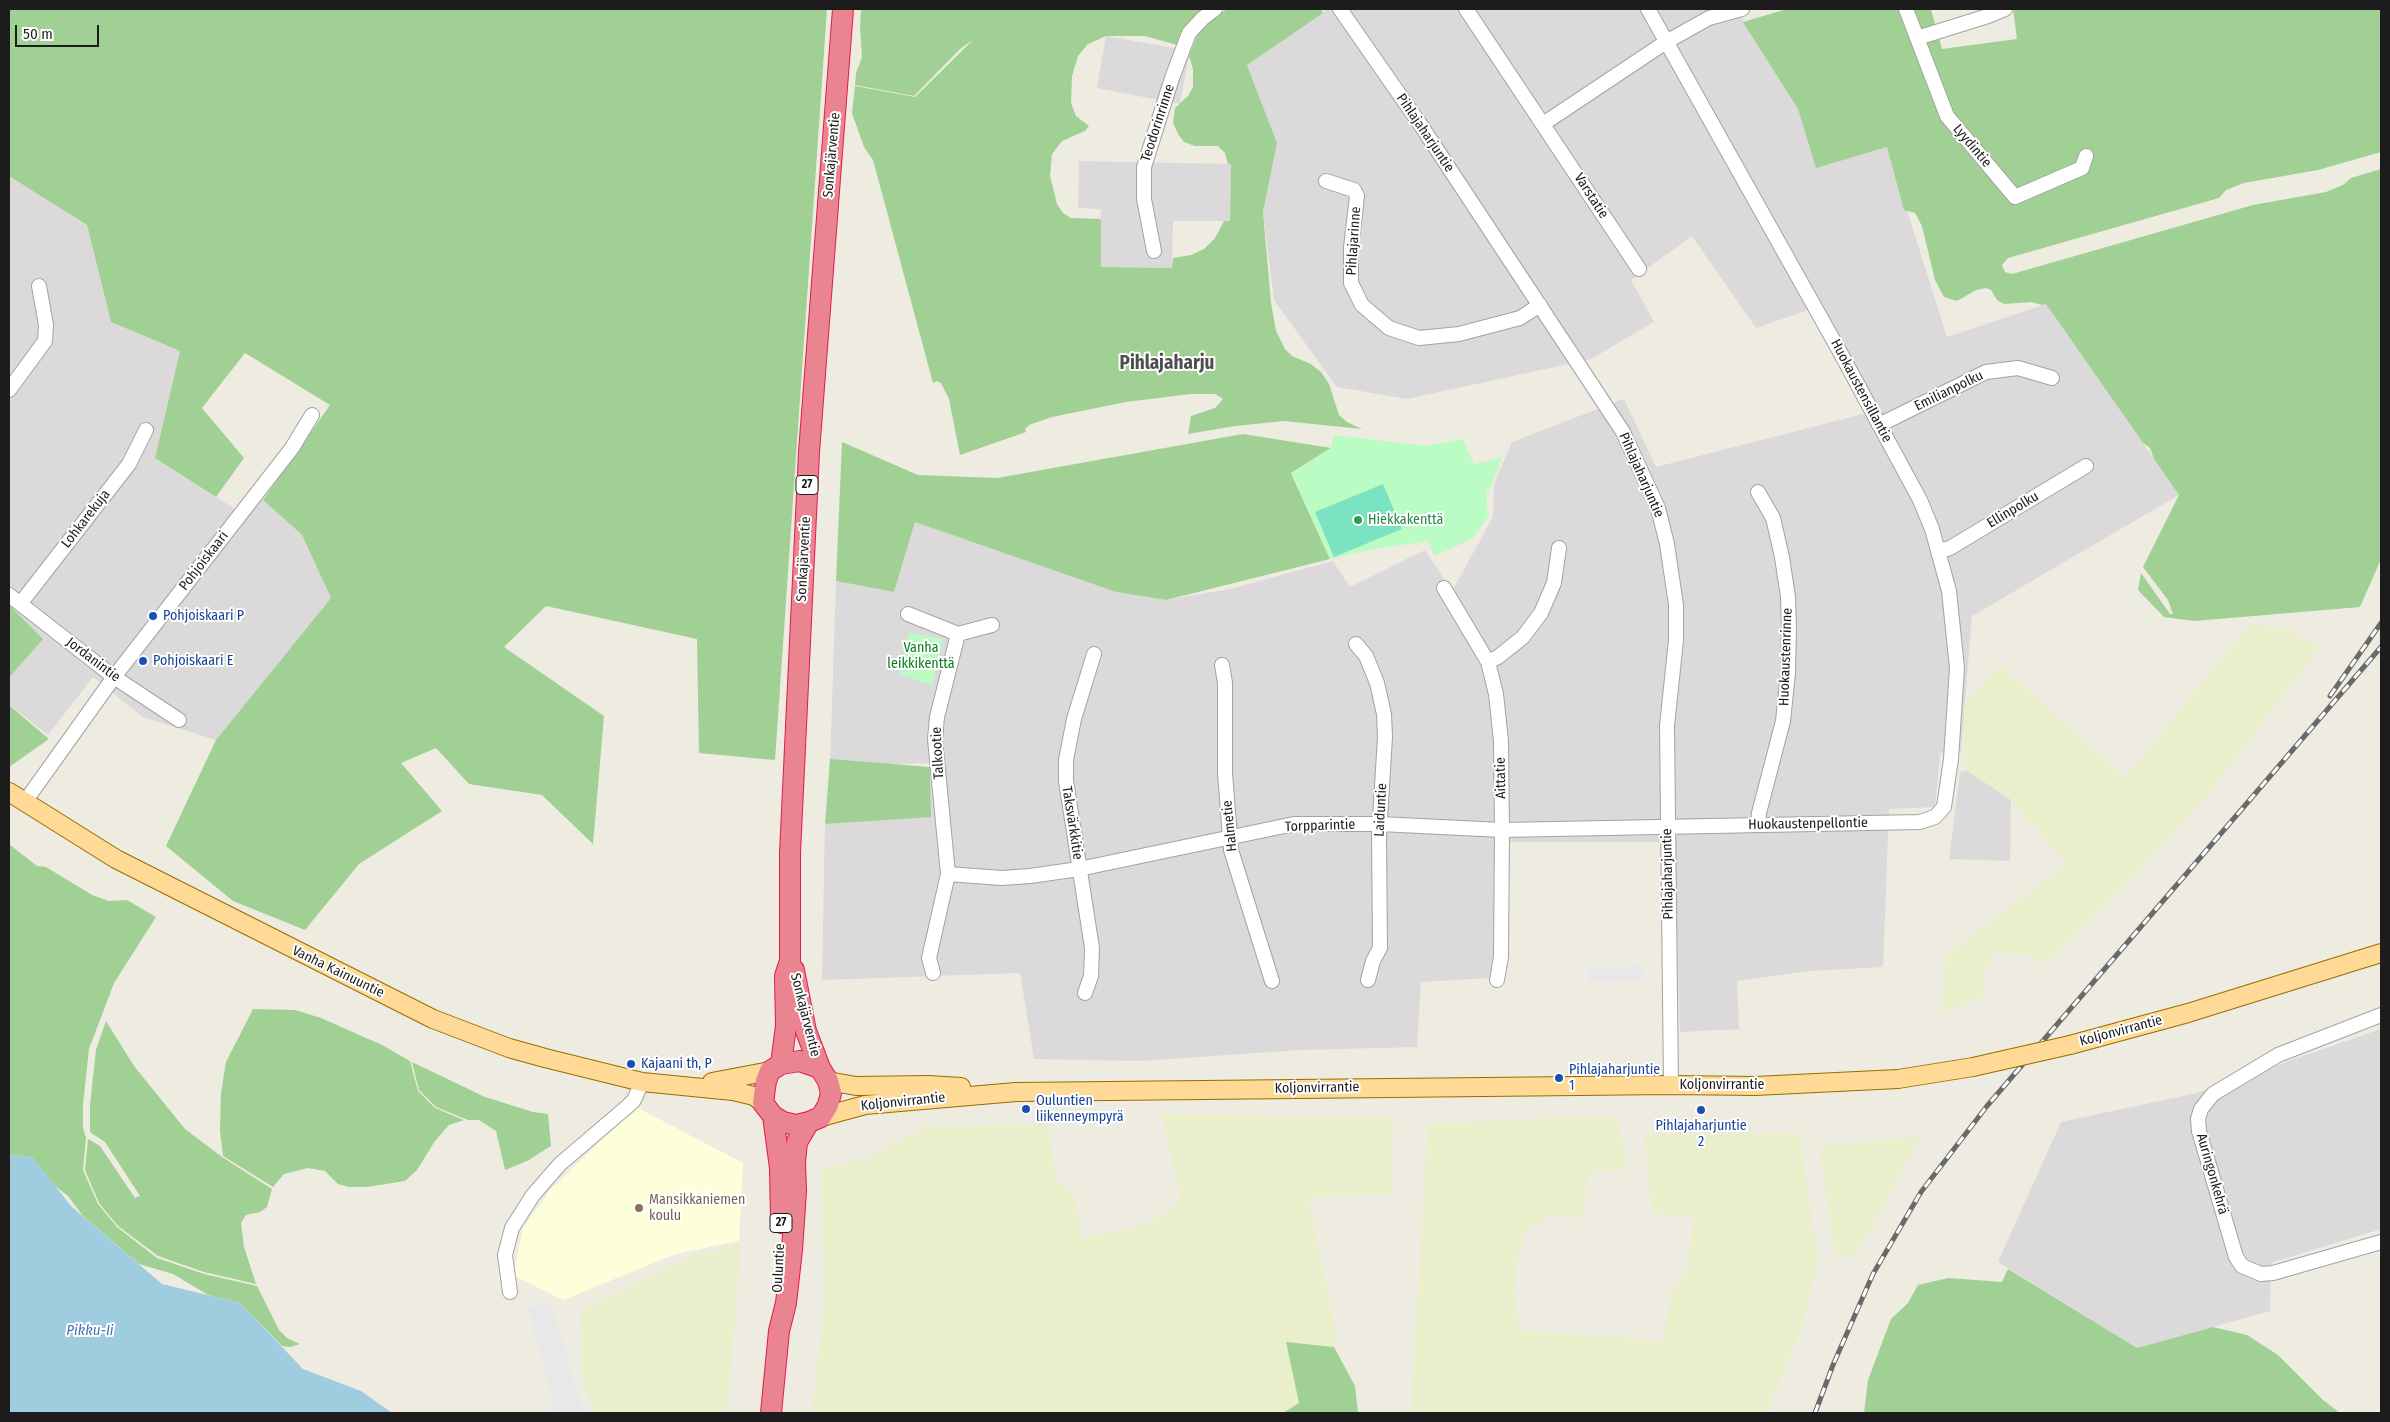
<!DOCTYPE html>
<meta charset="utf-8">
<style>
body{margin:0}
#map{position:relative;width:2390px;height:1422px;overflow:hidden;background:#eeebe1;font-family:"Fira Sans Condensed",sans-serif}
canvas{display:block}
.frame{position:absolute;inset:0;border:10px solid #1c1c1c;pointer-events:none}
.scale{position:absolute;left:15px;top:25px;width:84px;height:22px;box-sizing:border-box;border:2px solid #1c1c1c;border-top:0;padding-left:6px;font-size:15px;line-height:18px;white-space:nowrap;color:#1c1c1c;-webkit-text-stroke:4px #fff;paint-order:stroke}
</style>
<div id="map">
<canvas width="2390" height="1422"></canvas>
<div class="frame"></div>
<div class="scale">50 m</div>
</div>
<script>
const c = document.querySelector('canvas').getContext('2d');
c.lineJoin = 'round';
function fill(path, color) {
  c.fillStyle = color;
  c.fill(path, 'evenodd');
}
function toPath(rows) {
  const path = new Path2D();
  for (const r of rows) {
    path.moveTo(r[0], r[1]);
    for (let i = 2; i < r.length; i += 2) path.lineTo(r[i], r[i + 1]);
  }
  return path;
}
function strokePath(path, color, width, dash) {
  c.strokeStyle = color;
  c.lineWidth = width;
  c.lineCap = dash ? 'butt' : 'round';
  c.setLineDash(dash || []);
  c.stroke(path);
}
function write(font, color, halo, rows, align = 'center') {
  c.font = font + ' "Fira Sans Condensed",sans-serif';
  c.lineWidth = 4;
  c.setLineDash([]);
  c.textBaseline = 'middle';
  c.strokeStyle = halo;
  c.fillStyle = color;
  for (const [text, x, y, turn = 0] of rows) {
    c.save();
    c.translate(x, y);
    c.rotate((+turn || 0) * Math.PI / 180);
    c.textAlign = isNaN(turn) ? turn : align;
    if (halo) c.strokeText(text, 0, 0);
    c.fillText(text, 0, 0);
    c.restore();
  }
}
fill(toPath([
 [1328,9,1736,9,1798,109,1816,167,1887,147,1947,337,2046,304,2179,495,1972,616,1961,752,1940,753,1935,807,1889,809,1883,967,1809,971,1737,981,1739,1029,1680,1032,1674,842,1510,842,1506,977,1421,982,1417,1047,1299,1050,1141,1061,1034,1059,1020,973,822,980,825,824,931,816,930,763,830,766,836,581,894,592,915,522,1116,592,1166,600,1230,589,1333,561,1350,587,1425,550,1452,591,1493,517,1494,484,1512,442,1624,399,1656,467,1867,413,1808,310,1756,328,1692,236,1631,280,1654,322,1591,359,1407,399,1337,387,1274,300,1263,212,1277,143,1247,65],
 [1106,36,1190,51,1180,104,1097,88],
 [1079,161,1231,164,1230,221,1173,221,1172,268,1100,267,1101,209,1078,208],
 [9,176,87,225,111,322,180,351,155,458,238,511,253,491,302,535,331,598,216,740,143,717,93,677,48,735,9,704,9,678,43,639,9,605],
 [1966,770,2011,800,2010,861,1949,859,1960,772],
 [2381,1029,2381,1229,2271,1263,2270,1311,2137,1348,1998,1262,2061,1122,2197,1093]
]), '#dbd9d9');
fill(toPath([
 [636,1107,743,1163,739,1241,676,1254,563,1300,513,1275,523,1228,551,1189]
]), '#fcffda');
fill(toPath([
 [2251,623,2286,630,2321,646,2203,800,2120,890,2046,964,2029,955,1996,951,1982,974,1985,995,1942,1013,1947,954,2067,864,2011,800,1966,770,1964,705,2000,665,2125,778],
 [1162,1114,1393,1117,1392,1194,1308,1197,1336,1333,1334,1347,1286,1342,1299,1404,1283,1413,812,1413,825,1304,821,1169,868,1158,924,1128,1048,1123,1056,1183,1074,1193,1082,1238,1149,1224,1181,1201],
 [1617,1115,1626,1169,1589,1174,1582,1218,1553,1215,1529,1228,1517,1259,1514,1295,1520,1330,1662,1341,1673,1289,1686,1272,1694,1217,1652,1213,1644,1135,1799,1133,1818,1260,1801,1328,1767,1413,1411,1413,1428,1124],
 [1921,1136,1856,1255,1836,1254,1819,1147],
 [741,1244,727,1413,594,1413,582,1378,581,1310,685,1259]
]), '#e9efcb');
fill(toPath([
 [9,9,827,9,775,760,699,753,697,639,546,606,504,647,604,716,593,844,542,795,469,784,436,748,401,763,442,811,359,864,305,930,233,901,166,846,216,740,331,598,302,535,263,500,330,405,245,353,202,408,244,458,216,497,155,458,180,351,111,322,87,225,9,176],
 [861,9,1201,9,1184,29,1177,45,1145,36,1106,36,1088,44,1078,56,1072,76,1071,103,1076,116,1089,126,1085,131,1062,141,1052,154,1050,176,1057,204,1063,213,1071,218,1101,219,1101,267,1172,268,1173,258,1191,255,1204,249,1215,238,1224,221,1230,221,1231,164,1228,164,1225,153,1218,146,1195,146,1184,142,1178,134,1173,123,1175,108,1188,96,1193,87,1193,69,1189,56,1198,33,1207,23,1227,9,1321,9,1323,13,1247,65,1277,143,1263,212,1271,303,1276,331,1285,349,1292,356,1311,364,1321,372,1329,384,1339,415,1347,422,1362,429,1284,421,1235,426,1188,434,1191,416,1215,408,1223,399,1215,394,1190,394,1126,402,1052,417,1029,425,1025,429,1026,432,960,455,949,399,941,383,937,381,933,383,873,160,864,147,852,113,855,86,915,97,974,39,960,49,914,96,855,85,856,73,862,57,860,27],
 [1787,9,1931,9,1942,49,2017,39,2013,9,2381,9,2381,152,2318,170,2244,183,2226,190,2219,198,2008,258,2002,265,2005,272,2012,274,2253,205,2326,192,2343,185,2351,178,2381,169,2381,559,2360,607,2194,621,2164,617,2138,590,2141,573,2170,614,2173,614,2168,600,2143,567,2179,495,2154,459,2150,448,2143,443,2046,304,2042,305,2031,302,2004,304,1997,300,1991,290,1986,288,1976,290,1957,301,1944,297,1935,280,1922,226,1915,213,1904,210,1887,147,1816,168,1798,109,1743,22],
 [1243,434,1331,448,1291,473,1330,559,1166,600,1116,592,915,522,894,592,836,581,842,442,918,475,997,478],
 [9,605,43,639,9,678],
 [9,705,49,739,9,767],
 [830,759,930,767,931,817,825,824],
 [9,844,37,866,46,867,92,895,109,901,127,900,156,917,114,983,89,1049,83,1104,83,1128,86,1138,83,1170,98,1204,117,1227,157,1258,204,1274,257,1286,279,1330,287,1338,300,1344,290,1347,282,1346,240,1303,208,1295,173,1274,139,1264,83,1216,68,1196,55,1186,32,1157,9,1155],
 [253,1009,295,1010,321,1018,382,1045,410,1061,418,1091,435,1108,464,1120,449,1125,435,1141,417,1170,405,1181,367,1187,349,1187,338,1184,325,1171,308,1168,284,1174,273,1187,223,1156,220,1130,221,1093,226,1062],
 [106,1021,134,1066,185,1129,222,1157,272,1189,267,1207,260,1212,246,1215,241,1223,244,1247,256,1284,204,1272,158,1256,118,1226,99,1203,85,1170,88,1139,100,1146,135,1198,140,1196,105,1142,90,1132,90,1105,96,1050],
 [412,1062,485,1097,533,1112,548,1114,551,1146,527,1161,505,1170,496,1131,479,1120,468,1120,436,1107,419,1090],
 [2008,1269,2137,1348,2213,1327,2247,1335,2278,1355,2323,1400,2340,1413,1864,1413,1868,1380,1891,1319,1908,1303,1918,1285,1948,1278,2002,1282],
 [1286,1342,1334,1347,1355,1386,1358,1413,1283,1413,1299,1403]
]), '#a1d094');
fill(toPath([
 [1334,435,1426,446,1463,439,1474,464,1502,458,1490,489,1486,491,1488,517,1472,539,1434,556,1428,541,1375,549,1330,559,1291,473,1331,448],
 [909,633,943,639,932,686,900,674]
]), '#bbfcc5');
fill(toPath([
 [1383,484,1402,529,1334,557,1315,512]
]), '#7be2c2');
fill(toPath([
 [1642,966,1643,981,1589,982,1589,967],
 [551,1302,584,1413,555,1413,528,1308]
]), '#e8e8e8');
fill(toPath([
 [9,1155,32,1157,72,1207,162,1284,240,1303,303,1369,361,1391,392,1413,9,1413]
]), '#9fccdf');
const minor = toPath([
 [1340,9,1420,124,1623,432,1658,508,1667,544,1676,605,1676,640,1667,726,1671,1085],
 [1466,9,1639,269],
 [1906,9,1947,116,2015,197,2082,168,2086,156],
 [1917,38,1988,16,2005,9],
 [1543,124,1666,42,1709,18,1742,9],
 [1326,181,1354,190,1357,196,1351,248,1351,283,1362,305,1389,328,1419,338,1459,334,1520,318,1540,305],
 [1154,251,1144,199,1144,167,1172,78,1189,33,1203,18,1215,9],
 [9,390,45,341,46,325,39,286],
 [1879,425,1986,372,2018,368,2052,378],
 [1758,492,1773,518,1782,557,1788,597,1789,628,1788,673,1783,721,1759,813,1758,825],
 [1940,551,1950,548,2086,466],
 [1444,588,1488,662,1496,694,1501,741,1502,830,1501,957,1497,980],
 [9,595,114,677,179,720],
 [20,604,129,464,146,430],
 [908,614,958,634,992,625],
 [1356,644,1366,656,1377,683,1384,714,1385,737,1379,836,1380,948,1373,961,1368,980],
 [1488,662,1498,657,1523,637,1541,613,1554,583,1559,548],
 [1222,665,1225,683,1225,773,1231,850,1272,981],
 [24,803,114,677,292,448,312,415],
 [948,874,1002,878,1030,876,1079,869,1294,824,1380,824,1502,830,1920,822,1935,817,1944,807,1951,759,1957,668,1949,591,1932,529,1920,500,1840,352,1648,9],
 [933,973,929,958,948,874,935,739,937,717,958,634],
 [1085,993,1091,976,1092,948,1066,781,1066,760,1074,719,1094,654],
 [2381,1015,2278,1055,2213,1094,2201,1109,2198,1119,2199,1131,2236,1257,2242,1266,2261,1274,2273,1273,2381,1242],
 [510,1292,505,1255,512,1228,533,1195,560,1164,628,1106,634,1100,642,1082]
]);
const major = toPath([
 [9,792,116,859,433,1019,509,1048,545,1058,642,1082,733,1091,754,1096,763,1103],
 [2070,1045,2188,1013,2381,953],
 [828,1081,856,1086,928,1085,961,1087],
 [712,1082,770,1071],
 [821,1117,865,1105,1016,1092,1671,1085,1755,1086,1898,1079,1973,1067]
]);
const highway = toPath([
 [794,970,806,1031,820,1068],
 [800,1061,820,1068,828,1081,831,1093,828,1105,821,1117,809,1122,796,1125,783,1122,773,1116,763,1103,766,1081,770,1071,781,1064,800,1061],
 [781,1064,786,1026,785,976,790,961,790,853,809,452,843,9],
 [773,1116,780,1168,781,1223],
 [771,1413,779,1331,786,1303,792,1250,796,1191,795,1162,797,1142,809,1122]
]);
strokePath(minor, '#a3a3a3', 16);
strokePath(major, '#956e00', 20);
strokePath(highway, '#e01b50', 22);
strokePath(minor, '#fff', 14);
strokePath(major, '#ffd996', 18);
strokePath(highway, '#ea8490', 20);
const rail = toPath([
 [2330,696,2381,623],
 [1815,1413,1833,1365,1873,1274,1921,1192,1987,1106,2381,647]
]);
strokePath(rail, '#6a6a6a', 5);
strokePath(rail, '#fff', 3, [9]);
const majorBridge = toPath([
 [1973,1067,2070,1045]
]);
strokePath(majorBridge, '#956e00', 20, []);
strokePath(majorBridge, '#ffd996', 18);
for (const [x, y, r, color] of [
 [1358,520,5,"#2e9e5b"],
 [153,616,5,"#1a4fb4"],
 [143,661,5,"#1a4fb4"],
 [631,1064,5,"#1a4fb4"],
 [1559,1078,5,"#1a4fb4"],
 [1026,1109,5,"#1a4fb4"],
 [1701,1110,5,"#1a4fb4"],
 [639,1208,5,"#8d6e63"]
]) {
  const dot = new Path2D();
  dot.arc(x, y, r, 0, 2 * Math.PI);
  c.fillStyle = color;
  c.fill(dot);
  strokePath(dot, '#fff', 2);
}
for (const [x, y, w] of [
 [807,485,22],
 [781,1223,22]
]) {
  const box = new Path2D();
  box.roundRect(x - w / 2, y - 9.5, w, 19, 4);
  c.fillStyle = '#fff';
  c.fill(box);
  strokePath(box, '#1c1c1c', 1);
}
write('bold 12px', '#1c1c1c', null, [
 ["27",807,485],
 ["27",781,1223]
]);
write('14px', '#1c1c1c', '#fff', [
 ["Teodorinrinne",1158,123,-72],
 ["Pihlajaharjuntie",1425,133,56],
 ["Lyydintie",1972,146,50],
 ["Sonkajärventie",832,155,-85],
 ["Varstatie",1591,196,57],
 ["Pihlajarinne",1354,241,-86],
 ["Huokaustensillantie",1861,391,62],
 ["Emilianpolku",1949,391,-26],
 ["Pihlajaharjuntie",1641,475,66],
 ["Ellinpolku",2013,510,-31],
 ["Lohkarekuja",86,519,-52],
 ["Sonkajärventie",804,559,-87],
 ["Pohjoiskaari",204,561,-52],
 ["Huokaustenrinne",1786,657,-88],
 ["Jordanintie",93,660,37],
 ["Talkootie",938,753,-93],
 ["Aittatie",1501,778,-91],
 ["Laiduntie",1381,810,-87],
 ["Taksvärkkitie",1072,823,81],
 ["Huokaustenpellontie",1808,824,-1],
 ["Halmetie",1230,826,-96],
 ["Torpparintie",1320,826,-2],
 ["Pihlajaharjuntie",1668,874,-91],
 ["Vanha Kainuuntie",338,972,26],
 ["Sonkajärventie",805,1015,76],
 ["Koljonvirrantie",2121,1031,-15],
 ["Koljonvirrantie",1722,1085],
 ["Koljonvirrantie",1317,1088,-1],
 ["Koljonvirrantie",903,1102,-6],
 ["Auringonkehrä",2212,1174,74],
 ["Ouluntie",779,1268,-87]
]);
write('14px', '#27864d', '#fff', [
 ["Hiekkakenttä",1368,520]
], 'left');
write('14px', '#164399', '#fff', [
 ["Pohjoiskaari P",163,616],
 ["Pohjoiskaari E",153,661],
 ["Kajaani th, P",641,1064],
 ["Pihlajaharjuntie",1569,1070],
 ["1",1569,1086],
 ["Ouluntien",1036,1101],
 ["liikenneympyrä",1036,1117],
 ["Pihlajaharjuntie",1701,1126,"center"],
 ["2",1701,1142,"center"]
], 'left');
write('14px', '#067f19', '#fff', [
 ["Vanha",921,648],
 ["leikkikenttä",921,664]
]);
write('14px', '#785e54', '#fff', [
 ["Mansikkaniemen",649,1200],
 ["koulu",649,1216]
], 'left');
write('italic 15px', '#4573b0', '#fff', [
 ["Pikku-Ii",90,1331]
]);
write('bold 19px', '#4f4f4f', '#fff', [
 ["Pihlajaharju",1167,364]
]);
</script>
